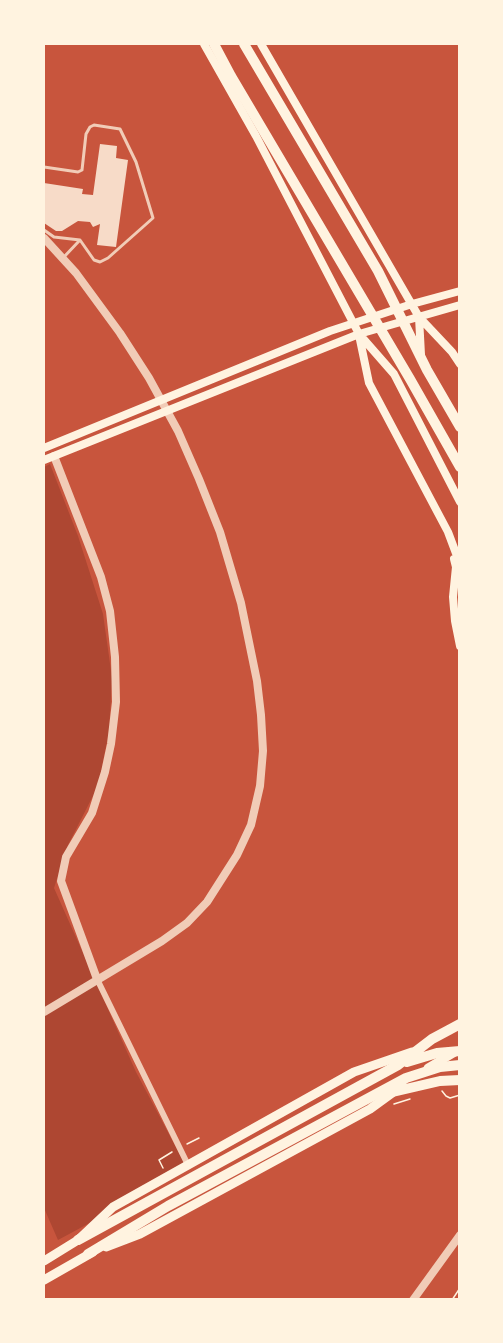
<!DOCTYPE html>
<style>
body{margin:0}
#map{position:relative;width:503px;height:1343px;overflow:hidden;background:#c8553d;font-family:"Work Sans",sans-serif}
canvas{display:block}
.frame{position:absolute;inset:0;border:45px solid #fff3e0;pointer-events:none}
</style>
<div id="map">
<canvas width="503" height="1343"></canvas>
<div class="frame"></div>
</div>
<script>
const c = document.querySelector('canvas').getContext('2d');
c.lineJoin = 'round';
function fill(path, color) {
  c.fillStyle = color;
  c.fill(path, 'evenodd');
}
function toPath(rows) {
  const path = new Path2D();
  for (const r of rows) {
    path.moveTo(r[0], r[1]);
    for (let i = 2; i < r.length; i += 2) path.lineTo(r[i], r[i + 1]);
  }
  return path;
}
function strokePath(path, color, width, dash) {
  c.strokeStyle = color;
  c.lineWidth = width;
  c.lineCap = dash ? 'butt' : 'round';
  c.setLineDash(dash || []);
  c.stroke(path);
}
fill(toPath([
 [50,464,78,536,103,614,112,678,109,732,98,786,68,845,54,888,136,1072,188,1170,58,1240,44,1208,44,467]
]), '#ae4732');
fill(toPath([
 [100,144,117,146,116,158,128,160,116,247,97,245,100,224,93,227,90,222,78,221,62,231,56,231,44,223,44,183,83,189,82,194,93,195]
]), '#f7dbc8');
strokePath(toPath([
 [442,1091,446,1096,450,1098,460,1095],
 [394,1104,410,1099],
 [187,1144,199,1138],
 [163,1168,159,1160,172,1152],
 [452,1300,460,1288]
]), '#fff3e0', 1.5);
strokePath(toPath([
 [44,167,78,172,82,170,86,134,90,127,94,125,120,129,136,162,153,218,108,258,100,262,94,260,80,240,54,237,44,230],
 [63,258,80,240]
]), '#f1ccb7', 3);
strokePath(toPath([
 [97,979,188,1165]
]), '#f1ccb7', 6);
strokePath(toPath([
 [44,238,76,273,120,333,149,378,178,431,199,479,220,532,241,603,257,681,261,715,263,751,260,786,251,825,237,855,207,902,187,923,162,941,44,1012],
 [54,456,101,577,110,611,115,657,116,702,111,744,105,772,92,813,66,857,61,881,97,979],
 [413,1300,460,1235]
]), '#f1ccb7', 8);
strokePath(toPath([
 [204,44,256,136,359,334,394,374,460,502],
 [261,44,419,317,421,355],
 [419,317,452,352,460,364],
 [359,335,369,383,448,532,460,564],
 [44,448,330,331,412,304,460,291],
 [44,460,359,334,460,305],
 [454,559,456,567,453,597,455,621,460,646]
]), '#fff3e0', 8);
strokePath(toPath([
 [428,1068,455,1052],
 [106,1247,140,1234,370,1109,392,1093],
 [44,1261,78,1240,113,1207,354,1072,412,1052],
 [44,1280,93,1252]
]), '#fff3e0', 9);
strokePath(toPath([
 [214,44,231,76,410,379,460,467],
 [244,44,378,271,427,370,460,427],
 [407,1062,437,1053,460,1051],
 [384,1094,440,1081,460,1080],
 [78,1240,398,1065,432,1039,460,1024],
 [88,1254,168,1206,406,1078,440,1067,460,1065]
]), '#fff3e0', 10);
</script>
